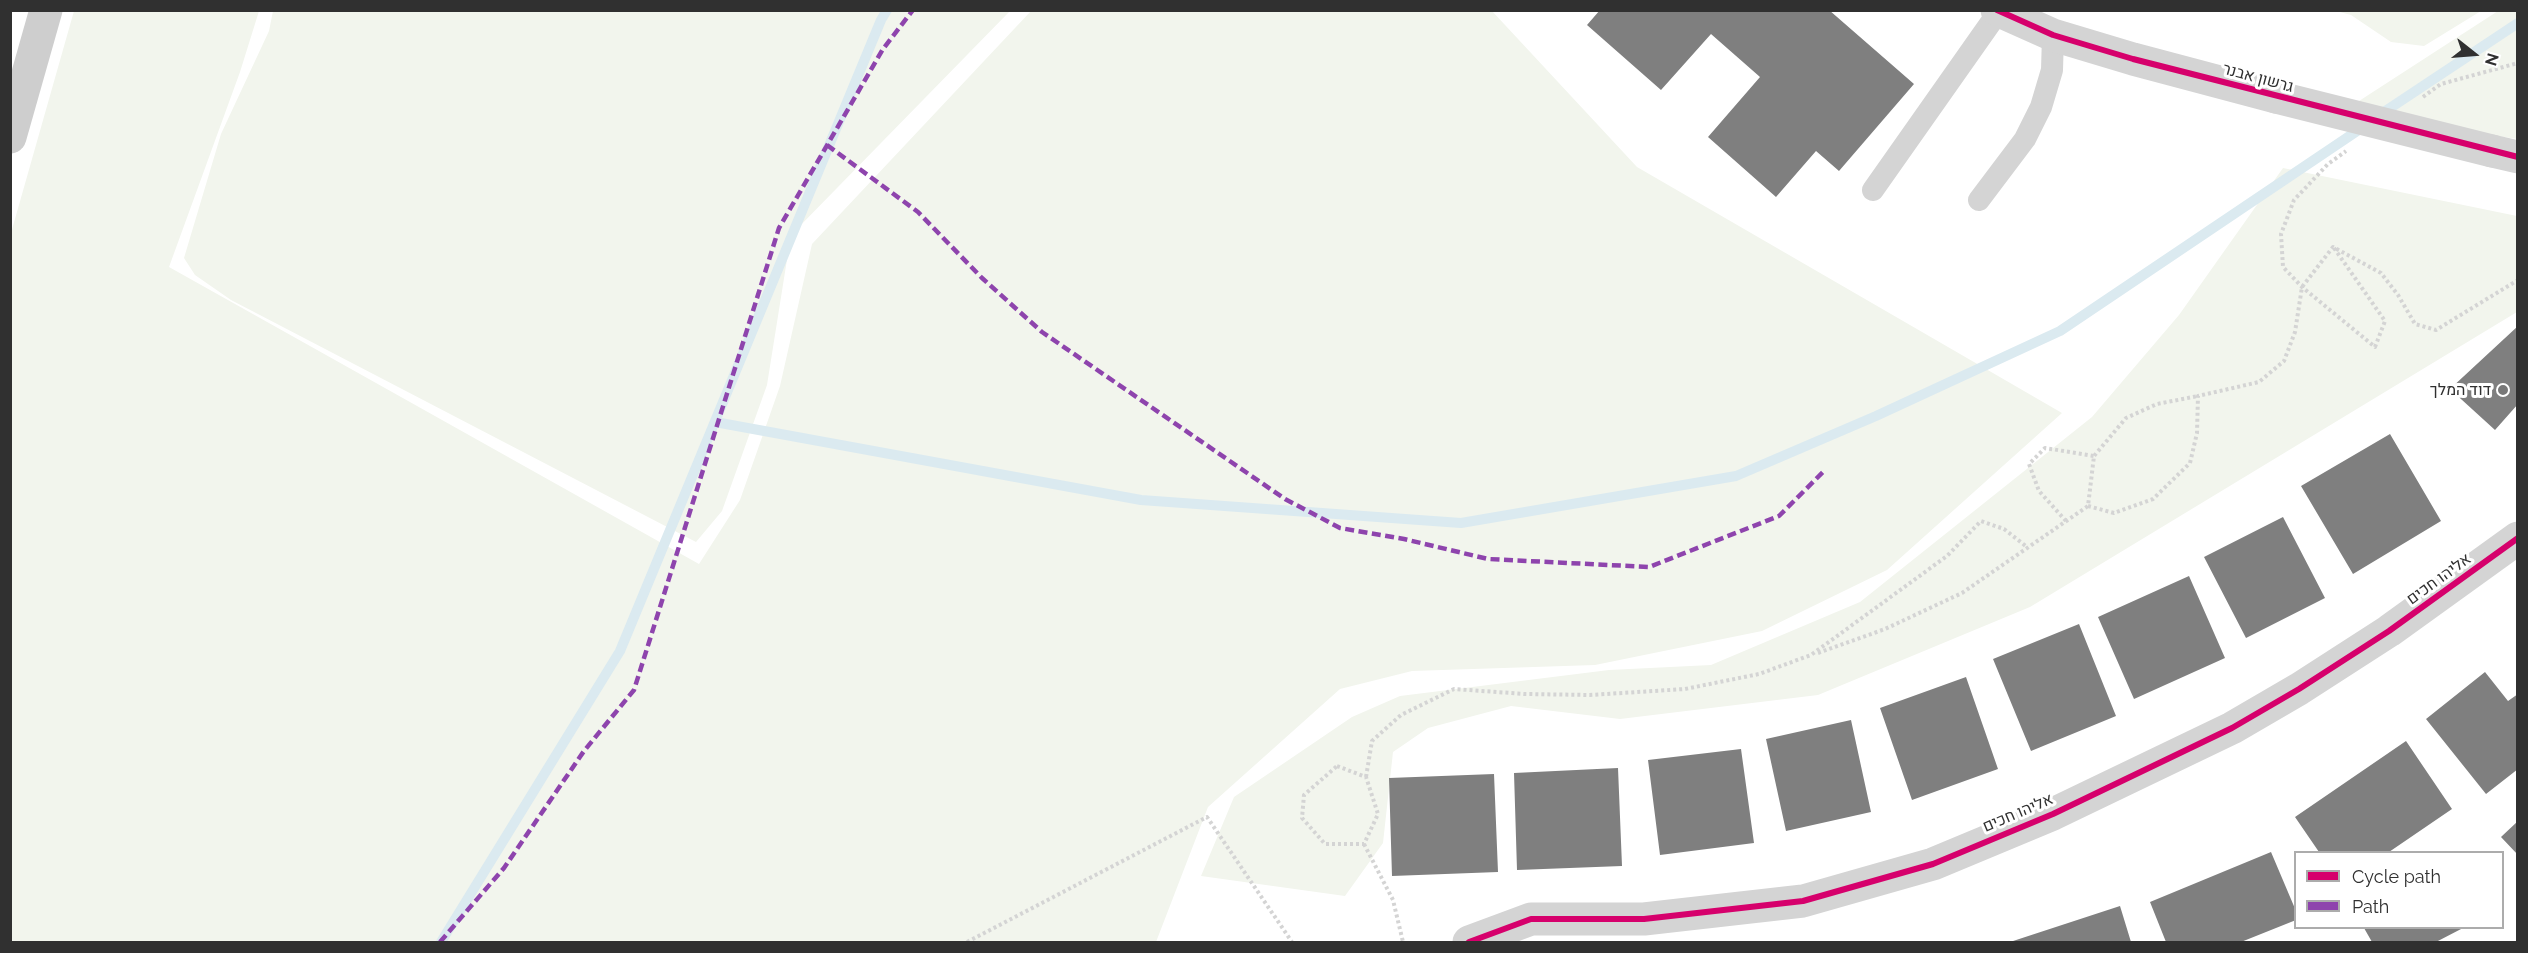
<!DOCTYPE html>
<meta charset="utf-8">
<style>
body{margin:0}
#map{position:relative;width:2528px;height:953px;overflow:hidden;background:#fff;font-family:Raleway,sans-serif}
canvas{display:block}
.frame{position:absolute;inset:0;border:12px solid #303030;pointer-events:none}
.legend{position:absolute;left:2294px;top:851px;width:210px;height:78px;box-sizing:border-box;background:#fff;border:2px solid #acacac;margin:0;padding:8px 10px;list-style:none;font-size:18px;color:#303030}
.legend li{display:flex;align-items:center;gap:12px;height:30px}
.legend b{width:30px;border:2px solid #acacac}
.north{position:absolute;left:2444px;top:24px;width:60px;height:60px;-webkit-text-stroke:4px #fff;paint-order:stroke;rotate:107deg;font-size:16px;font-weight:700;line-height:24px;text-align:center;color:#303030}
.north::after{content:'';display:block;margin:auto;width:21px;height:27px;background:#303030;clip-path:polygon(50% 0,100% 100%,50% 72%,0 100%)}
</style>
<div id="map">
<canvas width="2528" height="953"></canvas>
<div class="frame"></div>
<ul class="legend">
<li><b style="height:8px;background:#d6006c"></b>Cycle path</li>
<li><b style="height:8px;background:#8e44ad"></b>Path</li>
</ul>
<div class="north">N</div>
</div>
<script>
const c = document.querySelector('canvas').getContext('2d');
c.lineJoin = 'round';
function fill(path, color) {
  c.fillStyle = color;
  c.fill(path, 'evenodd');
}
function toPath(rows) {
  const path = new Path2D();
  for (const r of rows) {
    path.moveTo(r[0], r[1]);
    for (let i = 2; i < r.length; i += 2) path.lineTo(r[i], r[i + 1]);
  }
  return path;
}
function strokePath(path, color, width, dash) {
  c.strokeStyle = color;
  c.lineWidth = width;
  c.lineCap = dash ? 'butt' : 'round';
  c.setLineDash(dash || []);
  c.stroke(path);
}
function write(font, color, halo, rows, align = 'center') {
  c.font = font + ' Raleway,Heebo,sans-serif';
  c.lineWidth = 6;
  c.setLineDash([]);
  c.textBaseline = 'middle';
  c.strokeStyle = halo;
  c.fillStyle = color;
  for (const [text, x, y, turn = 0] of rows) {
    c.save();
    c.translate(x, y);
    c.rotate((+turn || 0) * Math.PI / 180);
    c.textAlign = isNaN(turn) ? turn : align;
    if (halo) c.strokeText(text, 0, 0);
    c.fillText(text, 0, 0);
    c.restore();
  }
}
fill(toPath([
 [74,11,259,11,240,72,169,267,699,564,740,500,780,386,812,244,1031,11,1492,11,1637,167,2062,413,1887,570,1762,631,1595,665,1412,671,1340,689,1208,807,1156,942,11,942,11,233],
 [273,11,273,10,1010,11,794,232,789,247,767,385,722,511,696,542,231,300,195,275,184,258,221,134,269,31],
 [2336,11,2481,11,2424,46,2391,42,2351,15],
 [2498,11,2517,11,2517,139,2342,112],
 [2283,168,2517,216,2517,312,2030,607,1818,695,1620,719,1511,706,1428,728,1393,752,1383,843,1345,896,1201,876,1234,797,1352,717,1400,696,1609,670,1711,665,1860,602,2092,417,2179,315]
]), '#f2f5ed');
strokePath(toPath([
 [2378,116,2518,23],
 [715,422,1141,500,1461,523,1736,476,1876,416,2060,331,2363,127],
 [441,942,620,651,881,20,887,10]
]), '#dbeaf0', 10);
fill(toPath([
 [1600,10,1829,10,1914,84,1839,171,1816,151,1776,197,1708,137,1760,77,1711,34,1661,90,1587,25],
 [2518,326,2518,404,2495,430,2450,389],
 [2390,434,2441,521,2353,574,2301,486],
 [2283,517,2325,598,2246,638,2204,557],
 [2189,576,2225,658,2134,699,2098,617],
 [2079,624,2116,716,2031,751,1993,659],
 [2485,672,2508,701,2518,694,2518,769,2486,794,2426,719],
 [1966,677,1998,769,1912,800,1880,708],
 [1851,720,1871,812,1786,831,1766,739],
 [2406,741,2452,809,2389,852,2319,852,2295,817],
 [1741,749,1754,843,1660,855,1648,760],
 [1618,768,1622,866,1517,870,1514,773],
 [1494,774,1498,872,1392,876,1389,778],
 [2518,821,2518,855,2501,837],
 [2271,852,2296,911,2296,920,2241,942,2166,942,2150,902],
 [2120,906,2131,942,2010,942],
 [2364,928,2463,928,2436,942,2372,942]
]), '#7f7f7f');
strokePath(toPath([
 [2423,97,2441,84,2518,63],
 [2334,248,2385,321,2375,347,2302,287,2283,267,2281,234,2294,200,2328,164,2346,151],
 [2088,506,2114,513,2153,499,2190,463,2197,433,2198,396,2259,382,2284,361,2295,332,2302,287,2333,247,2381,273,2398,295,2415,324,2436,330,2518,280],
 [2066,521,2039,491,2029,464,2045,448,2094,456],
 [1818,653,1885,629,1962,593,2088,506,2094,456,2126,418,2157,404,2198,396],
 [1337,766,1366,777,1378,814,1364,844,1325,844,1302,818,1304,795,1337,766],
 [1366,777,1372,741,1401,715,1454,689,1525,694,1590,695,1685,689,1759,674,1811,655,1947,556,1981,521,2004,529,2027,547],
 [1364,844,1393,900,1403,942],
 [967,942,1207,817,1292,942]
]), '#d4d4d4', 4, [3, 3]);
strokePath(toPath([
 [1873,190,1999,11],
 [1979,200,2025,139,2041,107,2052,70,2053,35]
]), '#d4d4d4', 22);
strokePath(toPath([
 [1997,10,2053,35,2133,59,2276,97],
 [2492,151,2518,157],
 [1469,942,1531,919,1644,919,1803,901,1933,864,2053,814,2232,728,2299,689,2389,631,2518,538]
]), '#d4d4d4', 33);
strokePath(toPath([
 [10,137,46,10]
]), '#cecece', 33);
strokePath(toPath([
 [2276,97,2492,151]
]), '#d4d4d4', 33);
strokePath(toPath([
 [827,145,918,212,982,278,1042,332,1285,499,1340,528,1404,539,1488,559,1649,567,1779,516,1824,471],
 [440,942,504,868,584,751,634,690,779,228,883,49,913,10]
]), '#8e44ad', 4.5, [9, 4.5]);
strokePath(toPath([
 [1997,10,2053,35,2133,59,2518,157],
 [1469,942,1531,919,1644,919,1803,901,1933,864,2053,814,2232,728,2299,689,2389,631,2518,538]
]), '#d6006c', 6);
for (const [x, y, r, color] of [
 [2503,390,6,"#787878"]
]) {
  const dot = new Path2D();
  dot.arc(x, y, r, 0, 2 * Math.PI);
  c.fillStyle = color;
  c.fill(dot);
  strokePath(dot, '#fff', 2);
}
write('16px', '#303030', '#fff', [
 ["גרשון אבנר",2258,78,15],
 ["אליהו חכים",2439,579,-36],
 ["אליהו חכים",2018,813,-23]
]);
write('16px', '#303030', '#fff', [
 ["דוד המלך",2491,390]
], 'right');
</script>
